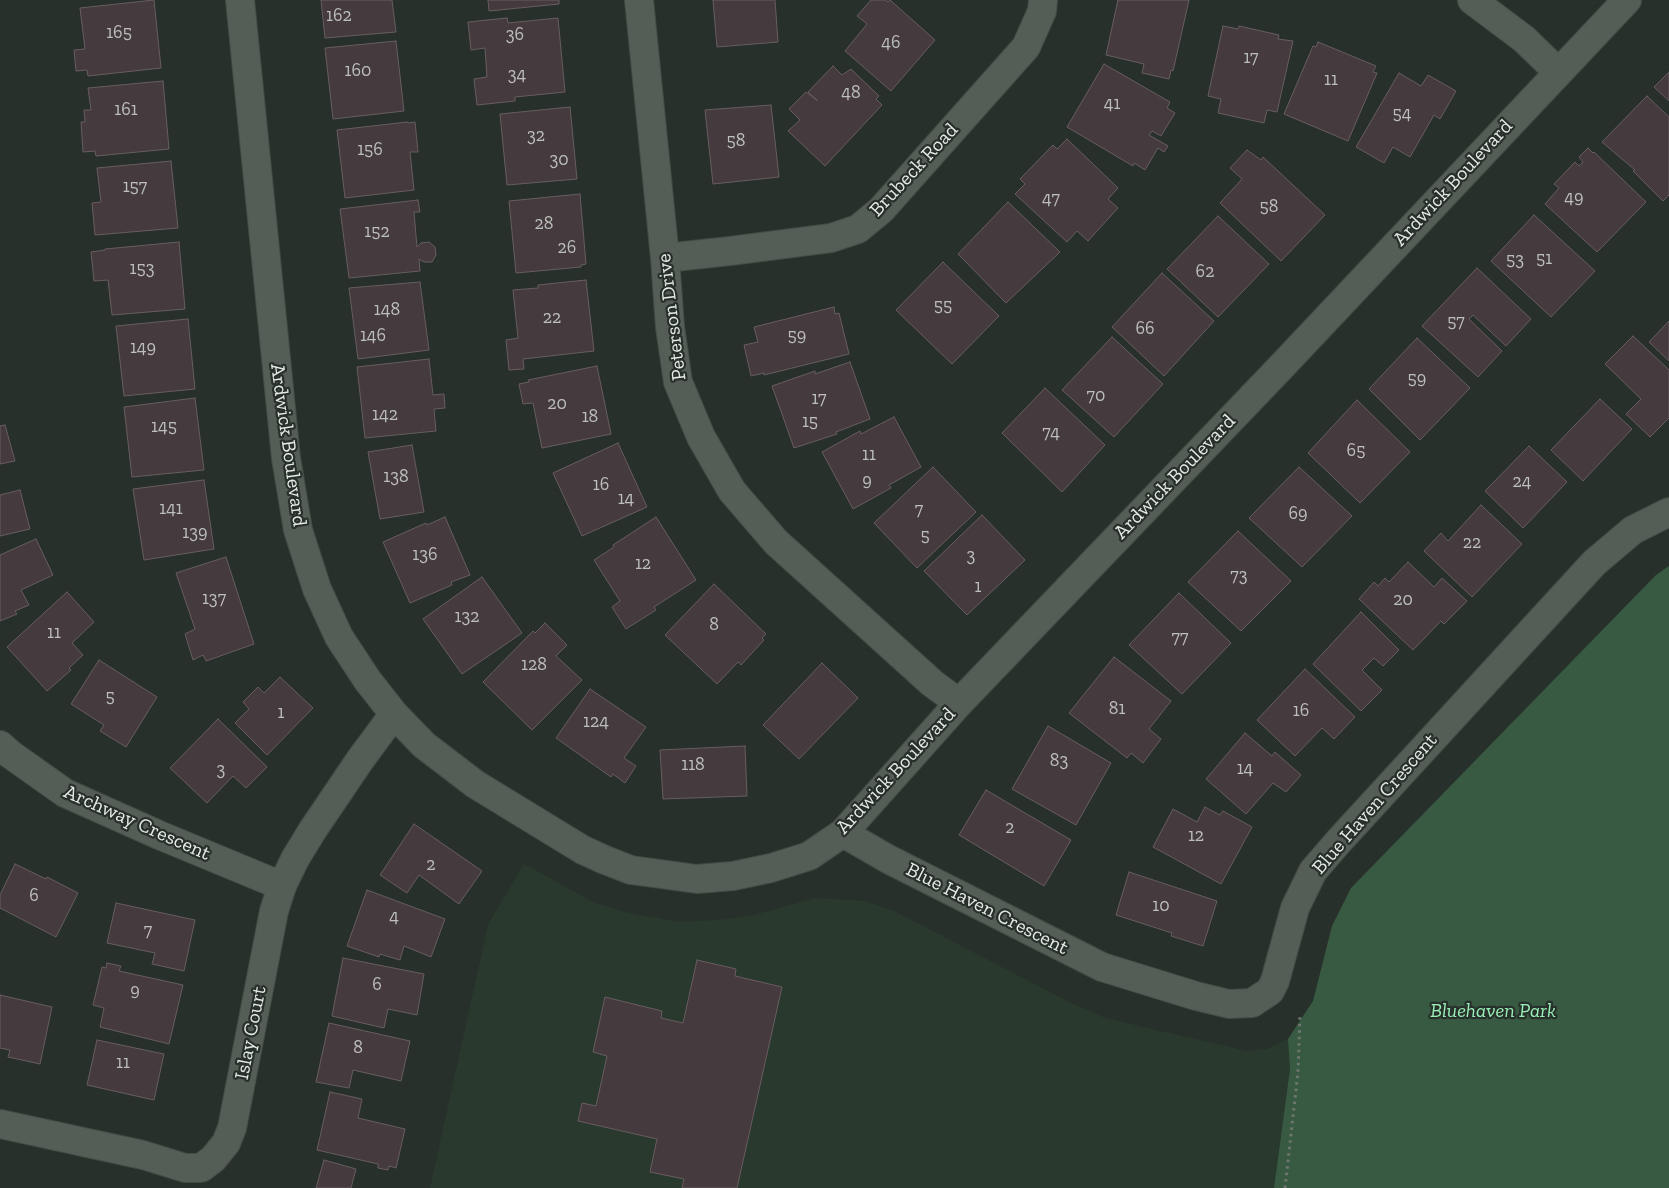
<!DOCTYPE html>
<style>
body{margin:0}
canvas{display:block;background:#27302a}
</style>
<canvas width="1669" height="1188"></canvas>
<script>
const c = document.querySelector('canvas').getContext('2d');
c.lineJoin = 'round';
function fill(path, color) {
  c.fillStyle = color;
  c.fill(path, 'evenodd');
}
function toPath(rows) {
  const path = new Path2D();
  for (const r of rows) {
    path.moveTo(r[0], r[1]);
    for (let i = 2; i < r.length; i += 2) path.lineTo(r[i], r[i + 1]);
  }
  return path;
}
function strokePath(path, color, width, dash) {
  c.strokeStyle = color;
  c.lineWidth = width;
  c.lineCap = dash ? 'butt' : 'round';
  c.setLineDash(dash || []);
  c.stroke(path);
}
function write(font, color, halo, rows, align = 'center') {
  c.font = font + ' "Zilla Slab",serif';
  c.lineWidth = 4.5;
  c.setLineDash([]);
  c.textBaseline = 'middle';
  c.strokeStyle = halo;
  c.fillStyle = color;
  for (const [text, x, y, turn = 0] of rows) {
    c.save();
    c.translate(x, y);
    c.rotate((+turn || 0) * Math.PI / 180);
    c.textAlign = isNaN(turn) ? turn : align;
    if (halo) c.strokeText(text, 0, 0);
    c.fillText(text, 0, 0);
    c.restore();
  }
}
fill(toPath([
 [524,864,595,903,624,912,679,922,717,920,750,916,816,898,865,901,894,911,1075,1005,1105,1018,1247,1051,1267,1049,1288,1039,1290,1069,1274,1188,430,1188,488,925]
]), '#2a392e');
fill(toPath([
 [1669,566,1669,1188,1274,1188,1290,1069,1288,1039,1313,1001,1332,926,1351,888,1656,575]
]), '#385a43');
const building = toPath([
 [154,0,161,68,88,76,87,70,76,71,74,50,85,49,80,8,154,0],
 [321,0,392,0,396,32,325,38,321,0],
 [488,0,559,0,559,4,489,11,488,0],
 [713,0,775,0,778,42,717,47,713,0],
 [871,0,886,0,888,2,890,0,935,40,891,91,845,51,867,24,857,16,871,0],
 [1118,0,1189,0,1173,71,1171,70,1169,79,1142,73,1144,64,1106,55,1118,0],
 [507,18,508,23,558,18,565,92,515,97,515,101,477,105,474,79,487,77,485,48,471,50,468,22,507,18],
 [1223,26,1238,29,1239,26,1279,35,1278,39,1293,41,1277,112,1267,110,1264,123,1218,113,1221,99,1208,96,1223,26],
 [396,41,404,111,333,119,325,48,396,41],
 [1318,42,1376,66,1373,72,1377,73,1348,141,1284,114,1313,46,1316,47,1318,42],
 [1104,64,1170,102,1167,108,1175,113,1161,136,1152,131,1149,135,1168,146,1164,152,1158,148,1145,170,1134,163,1133,166,1067,127,1104,64],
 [833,66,842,75,851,69,879,96,876,99,882,105,825,166,788,131,800,120,789,109,806,92,818,101,808,92,833,66],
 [1669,72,1669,101,1654,87,1669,72],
 [1399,73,1421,86,1428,75,1456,91,1440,119,1434,115,1410,157,1393,147,1384,163,1356,147,1399,73],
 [163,81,169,149,96,156,95,151,83,152,81,122,85,122,84,110,91,110,88,88,163,81],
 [1647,96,1669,117,1669,195,1663,201,1633,171,1635,170,1602,142,1647,96],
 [771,105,779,177,713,184,705,110,771,105],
 [570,107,577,179,507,185,500,114,570,107],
 [407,122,408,123,415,122,418,152,410,152,414,190,345,198,337,130,407,122],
 [1067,139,1118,188,1108,199,1118,208,1088,241,1077,231,1067,242,1015,194,1025,184,1020,179,1053,145,1057,149,1067,139],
 [1588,148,1593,153,1594,152,1646,202,1597,252,1545,204,1559,188,1554,184,1575,162,1579,166,1583,162,1579,157,1588,148],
 [1247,150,1261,160,1263,157,1325,215,1281,261,1220,203,1242,179,1230,168,1247,150],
 [171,161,178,228,95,235,92,203,101,202,97,168,171,161],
 [580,194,586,264,581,265,581,267,516,273,509,201,580,194],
 [418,200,420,212,414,212,417,247,421,243,429,242,435,247,436,255,432,262,424,262,419,259,420,271,349,278,340,209,418,200],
 [1008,202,1060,252,1006,303,958,254,1008,202],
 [1534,215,1595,271,1551,317,1491,261,1534,215],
 [1218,216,1269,264,1218,317,1167,269,1218,216],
 [179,242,185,309,112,315,108,280,94,281,91,252,105,250,105,249,179,242],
 [943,262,999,316,952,364,896,310,943,262],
 [1477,268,1531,319,1506,346,1473,315,1469,319,1502,351,1478,377,1422,326,1477,268],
 [1162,273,1214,321,1164,376,1112,327,1162,273],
 [586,280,594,351,523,359,524,369,509,370,506,340,518,338,513,290,538,288,538,285,586,280],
 [420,282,429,350,358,359,349,288,420,282],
 [834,307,835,314,839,313,849,354,764,375,764,373,751,376,744,345,758,342,754,327,834,307],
 [188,319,195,389,124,396,116,326,188,319],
 [1669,321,1669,361,1649,342,1669,321],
 [1633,336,1669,370,1669,418,1650,437,1626,414,1641,399,1605,364,1633,336],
 [1112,337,1163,384,1114,437,1062,390,1112,337],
 [1417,338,1470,388,1420,440,1369,389,1417,338],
 [429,359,433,395,444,394,445,408,434,409,436,431,365,438,357,367,429,359],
 [850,362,870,419,836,432,837,434,794,448,772,386,815,371,815,374,850,362],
 [597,366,611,434,542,448,533,403,523,404,519,384,529,382,528,380,597,366],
 [1045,388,1105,445,1062,492,1002,433,1045,388],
 [195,398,204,470,132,477,124,407,195,398],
 [1600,399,1632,429,1583,481,1551,450,1600,399],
 [1357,400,1410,452,1360,503,1308,453,1357,400],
 [894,417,921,467,889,485,891,488,853,509,822,452,860,431,861,434,894,417],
 [5,425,15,461,0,464,0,426,5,425],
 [618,443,647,507,582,536,553,473,618,443],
 [412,445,424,512,380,519,368,452,412,445],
 [1529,446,1567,482,1523,528,1485,491,1529,446],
 [933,467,976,512,917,568,874,523,933,467],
 [1299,467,1352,516,1302,567,1249,518,1299,467],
 [204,480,214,549,144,560,133,489,204,480],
 [20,490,30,529,0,536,0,495,20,490],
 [1481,505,1522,544,1472,597,1424,551,1441,533,1448,541,1481,505],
 [982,515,1025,560,967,615,924,571,982,515],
 [445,517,470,575,451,582,452,585,410,603,383,542,426,523,427,525,445,517],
 [656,517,696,580,654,607,656,610,626,629,612,607,620,601,594,560,614,547,613,545,656,517],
 [1238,531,1291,581,1241,631,1188,582,1238,531],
 [36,539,53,575,21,590,29,605,15,611,17,614,0,621,0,555,36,539],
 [226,557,254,644,206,661,203,655,193,660,185,634,195,629,176,573,226,557],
 [1408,562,1434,587,1442,578,1467,601,1444,624,1441,621,1413,650,1359,599,1374,582,1378,586,1385,578,1389,582,1408,562],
 [482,577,522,633,462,674,423,619,482,577],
 [714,584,766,634,762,638,764,640,741,665,738,662,717,684,665,635,714,584],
 [67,592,94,622,72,643,83,655,69,668,71,670,47,691,7,647,67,592],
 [1179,593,1231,643,1182,694,1129,645,1179,593],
 [1361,612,1399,650,1383,666,1374,658,1362,670,1382,690,1361,711,1313,664,1361,612],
 [545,623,567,645,556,656,582,680,532,730,483,682,533,631,535,633,545,623],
 [1114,657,1171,701,1149,729,1161,739,1143,763,1131,753,1127,758,1069,713,1114,657],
 [99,660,157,697,126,747,100,731,104,725,71,704,99,660],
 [822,663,858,698,799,759,763,725,822,663],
 [1305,669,1355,717,1334,739,1322,728,1295,756,1257,720,1305,669],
 [280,677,313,708,267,755,235,723,249,709,243,702,258,687,264,693,280,677],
 [590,689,646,727,624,758,636,766,625,783,613,774,611,777,556,738,590,689],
 [218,719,267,767,246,788,233,776,207,803,170,768,218,719],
 [1048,726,1111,763,1076,825,1012,789,1048,726],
 [1245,733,1272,756,1275,752,1301,775,1286,792,1273,783,1246,814,1206,779,1245,733],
 [745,746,747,796,663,799,660,750,745,746],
 [986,790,1071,840,1044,886,959,835,986,790],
 [1205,807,1220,815,1223,811,1252,827,1221,884,1153,847,1173,809,1197,822,1205,807],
 [414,824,482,871,459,904,419,875,407,893,380,875,414,824],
 [15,864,46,879,47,877,78,893,56,937,0,908,0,895,15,864],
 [1129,872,1217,901,1203,946,1171,936,1172,933,1116,915,1129,872],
 [367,890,445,919,431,957,404,946,400,960,380,954,379,957,347,946,367,890],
 [116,903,195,920,184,971,152,964,155,953,107,943,116,903],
 [343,958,424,974,417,1015,388,1009,384,1028,332,1016,343,958],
 [697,960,736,969,735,976,782,987,737,1188,682,1188,684,1179,650,1172,657,1139,578,1121,582,1103,596,1106,607,1056,593,1052,605,997,662,1011,661,1018,683,1023,697,960],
 [107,963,121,966,119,971,183,985,169,1044,100,1027,104,1008,93,1005,102,967,106,968,107,963],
 [0,995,52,1007,40,1064,8,1057,10,1050,0,1048,0,995],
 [329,1023,410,1041,401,1081,353,1070,349,1088,316,1082,329,1023],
 [97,1040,164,1054,154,1100,87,1085,97,1040],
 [330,1092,362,1099,358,1118,405,1129,396,1168,389,1166,388,1170,378,1168,378,1164,317,1150,330,1092],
 [324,1160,356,1169,351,1188,316,1188,324,1160]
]);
fill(building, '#453b3f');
strokePath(building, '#685c61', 1);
const minor = toPath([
 [240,0,286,458,298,530,317,589,339,637,368,681,394,714,424,745,475,784,583,850,605,860,631,870,697,879,733,876,771,868,809,856,843,833,959,703,1281,367,1627,0],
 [639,0,665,258,670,327,678,382,701,437,732,491,776,542,932,683,959,703],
 [1472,0,1524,39,1558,72],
 [665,258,730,251,831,238,858,229,881,210,1026,47,1042,11,1043,0],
 [0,745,10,754,65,793,159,835,282,886],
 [843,833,888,859,1102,967,1196,996,1229,1004,1252,1003,1270,991,1275,981,1295,908,1313,871,1339,841,1594,563,1633,530,1669,512],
 [0,1124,143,1155,185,1168,201,1168,213,1159,226,1143,232,1128,274,911,282,886,295,859,312,831,360,760,394,714]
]);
strokePath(minor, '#434b45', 30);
strokePath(toPath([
 [1285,1188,1298,1072,1300,1016]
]), '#6e7670', 3, [2.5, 4]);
strokePath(minor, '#545d56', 28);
write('18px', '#bdbfbc', null, [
 ["162",339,16],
 ["165",119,33],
 ["36",515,35],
 ["46",891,43],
 ["17",1251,58],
 ["160",358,71],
 ["34",517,75],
 ["11",1331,80],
 ["48",851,93],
 ["41",1112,104],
 ["161",126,110],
 ["54",1402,114],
 ["32",536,136],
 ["58",736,141],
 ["156",370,150],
 ["30",559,160],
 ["157",135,187],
 ["49",1574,198],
 ["47",1051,199],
 ["58",1269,207],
 ["28",544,224],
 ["152",377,232],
 ["26",567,248],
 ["51",1544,259],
 ["53",1515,260],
 ["153",142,269],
 ["62",1205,272],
 ["55",943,306],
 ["148",387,310],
 ["22",552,318],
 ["57",1456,322],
 ["66",1145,329],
 ["146",373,336],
 ["59",797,336],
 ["149",143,348],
 ["59",1417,379],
 ["70",1096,396],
 ["17",819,399],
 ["20",557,404],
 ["142",385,415],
 ["18",590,417],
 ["15",810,422],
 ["145",164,427],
 ["74",1051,433],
 ["65",1356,451],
 ["11",869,455],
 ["138",396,477],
 ["9",867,481],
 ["24",1522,482],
 ["16",601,485],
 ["14",626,499],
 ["141",171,509],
 ["7",919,510],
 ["69",1298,514],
 ["139",195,533],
 ["5",925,536],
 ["22",1472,543],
 ["136",425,555],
 ["3",971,556],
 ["12",643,564],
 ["73",1239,576],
 ["1",978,587],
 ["137",214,599],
 ["20",1403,600],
 ["132",467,617],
 ["8",714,625],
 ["11",54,633],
 ["77",1180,638],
 ["128",534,665],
 ["5",110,697],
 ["81",1117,709],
 ["16",1301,711],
 ["1",281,713],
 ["124",596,722],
 ["83",1059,761],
 ["118",693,765],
 ["14",1245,769],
 ["3",221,770],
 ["2",1010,828],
 ["12",1196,836],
 ["2",431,865],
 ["6",34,896],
 ["10",1161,906],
 ["4",394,917],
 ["7",148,931],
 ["6",377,985],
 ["9",135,991],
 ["8",358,1048],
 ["11",123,1063]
]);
write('20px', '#e5ebe6', '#27302a', [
 ["Brubeck Road",914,170,-47],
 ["Ardwick Boulevard",1453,183,-47],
 ["Peterson Drive",672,317,-97],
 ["Ardwick Boulevard",288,445,82],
 ["Ardwick Boulevard",1175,477,-46],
 ["Ardwick Boulevard",896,771,-47],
 ["Blue Haven Crescent",1375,804,-49],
 ["Archway Crescent",137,823,24],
 ["Blue Haven Crescent",987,909,27],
 ["Islay Court",251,1033,-79]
]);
write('italic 20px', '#99efb7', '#27302a', [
 ["Bluehaven Park",1493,1011]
]);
</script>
